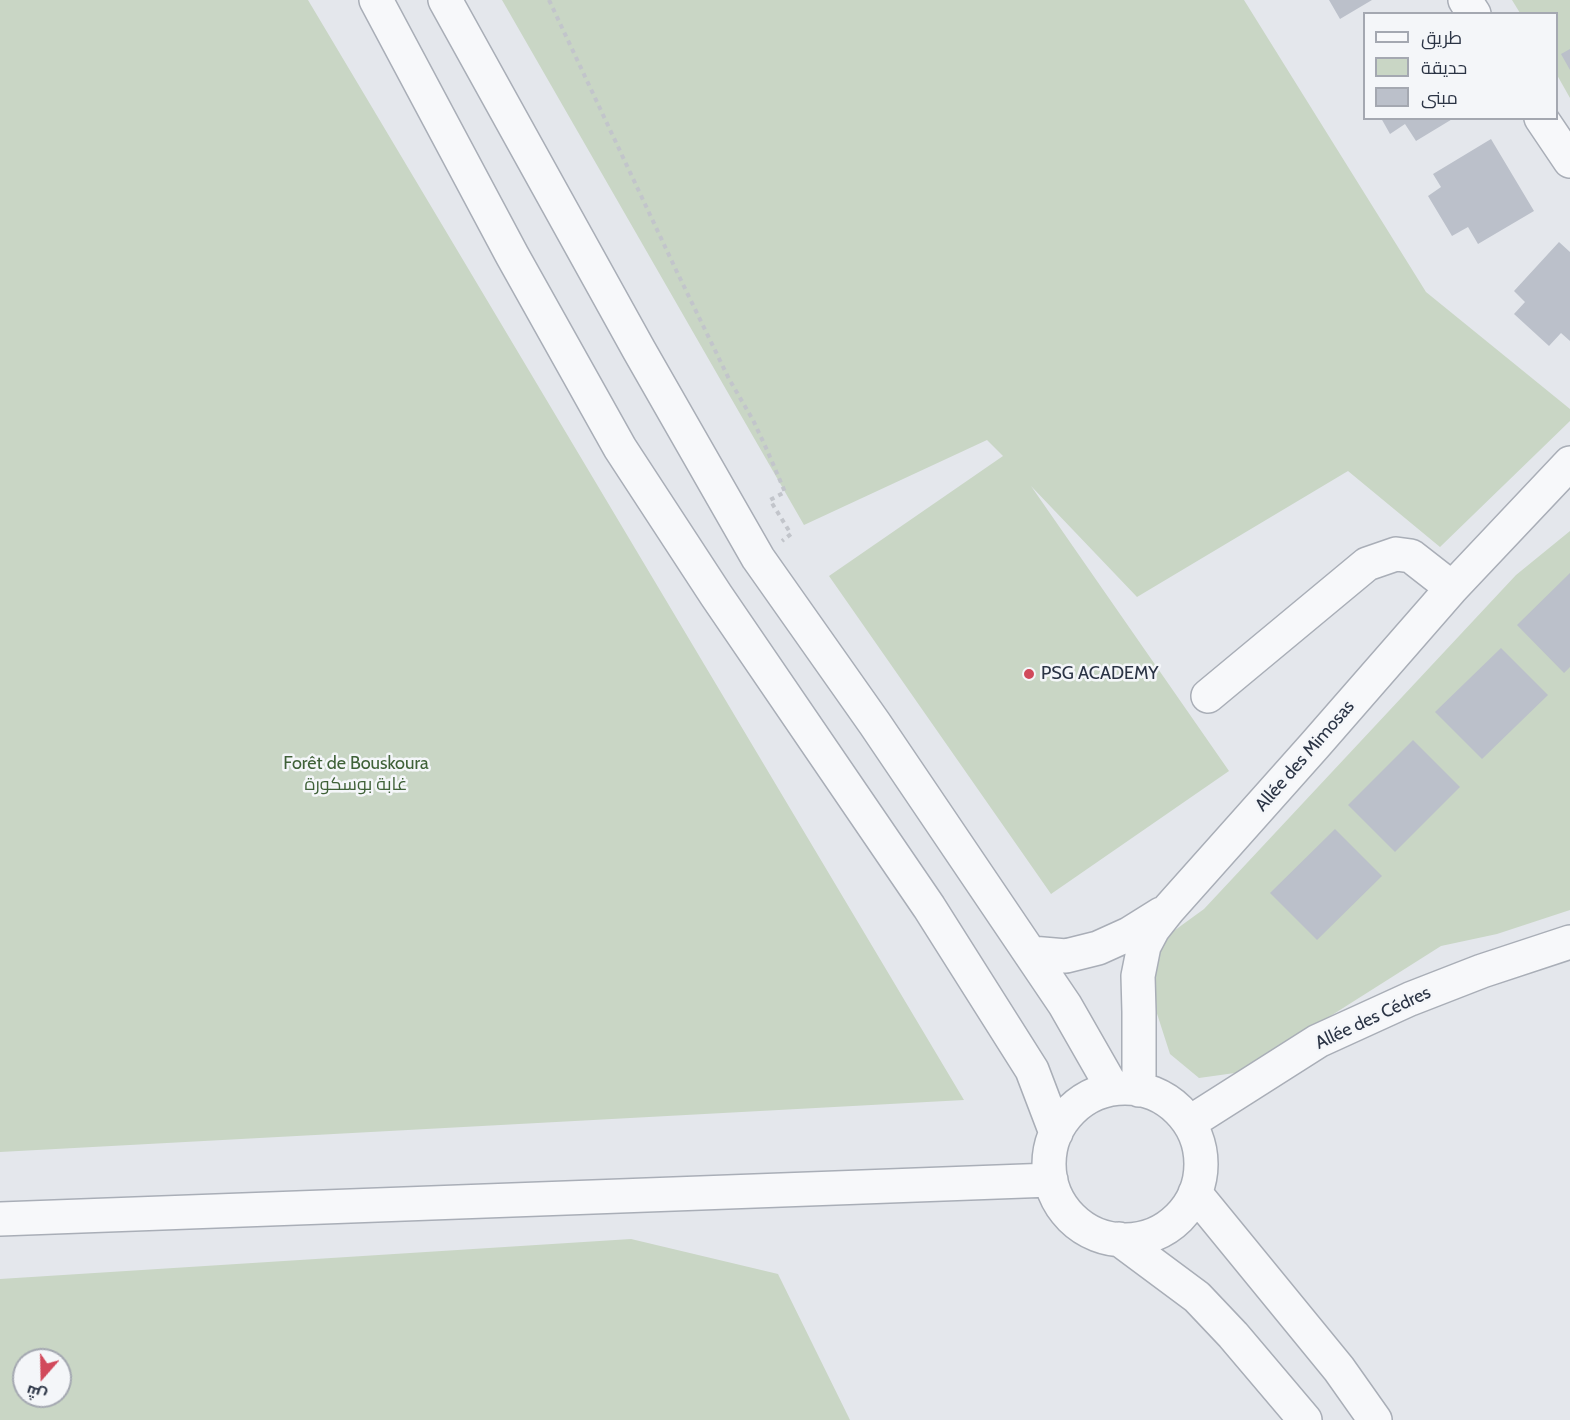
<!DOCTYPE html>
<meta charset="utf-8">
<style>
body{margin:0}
#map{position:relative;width:1570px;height:1420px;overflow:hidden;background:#e4e7ec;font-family:Cabin,Cairo,sans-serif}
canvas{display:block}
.legend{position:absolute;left:1363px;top:12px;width:195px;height:108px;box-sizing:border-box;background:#f4f6f9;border:2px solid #a4a8b1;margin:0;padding:8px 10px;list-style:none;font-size:18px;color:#2b3445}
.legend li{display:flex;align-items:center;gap:12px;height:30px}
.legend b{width:30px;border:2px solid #a4a8b1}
.north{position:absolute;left:12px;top:1348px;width:60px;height:60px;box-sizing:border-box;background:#f4f6f9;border:2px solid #a4a8b1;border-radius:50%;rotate:200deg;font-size:16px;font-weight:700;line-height:24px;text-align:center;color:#2b3445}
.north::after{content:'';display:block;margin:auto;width:21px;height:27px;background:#d1495b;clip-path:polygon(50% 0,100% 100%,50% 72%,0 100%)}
</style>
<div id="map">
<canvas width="1570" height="1420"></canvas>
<ul class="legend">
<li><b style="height:8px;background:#f7f8fa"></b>طريق</li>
<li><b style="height:16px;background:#c9d6c5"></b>حديقة</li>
<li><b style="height:16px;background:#bbc0ca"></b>مبنى</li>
</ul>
<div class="north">ش</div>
</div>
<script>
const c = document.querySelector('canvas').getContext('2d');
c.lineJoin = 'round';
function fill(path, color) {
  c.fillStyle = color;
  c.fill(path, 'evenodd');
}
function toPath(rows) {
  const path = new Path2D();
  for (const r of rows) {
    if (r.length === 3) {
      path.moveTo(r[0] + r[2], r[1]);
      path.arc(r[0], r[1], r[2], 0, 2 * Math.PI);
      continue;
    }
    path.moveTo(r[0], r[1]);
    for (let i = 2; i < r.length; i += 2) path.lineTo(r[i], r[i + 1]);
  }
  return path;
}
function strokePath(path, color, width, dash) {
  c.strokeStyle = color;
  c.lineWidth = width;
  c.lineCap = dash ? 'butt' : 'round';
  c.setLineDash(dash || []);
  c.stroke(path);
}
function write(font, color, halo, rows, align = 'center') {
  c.font = font + ' Cabin,Cairo,sans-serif';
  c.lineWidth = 5;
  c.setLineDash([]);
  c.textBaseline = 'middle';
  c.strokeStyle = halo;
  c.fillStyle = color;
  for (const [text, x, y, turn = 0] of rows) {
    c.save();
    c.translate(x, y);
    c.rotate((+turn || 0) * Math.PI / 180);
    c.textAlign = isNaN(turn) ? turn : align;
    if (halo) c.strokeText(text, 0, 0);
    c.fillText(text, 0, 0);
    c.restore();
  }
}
fill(toPath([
 [0,0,308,0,964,1100,0,1152],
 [502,0,1244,0,1426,292,1570,409,1570,421,1440,547,1348,471,1137,597,1031,486,1229,771,1051,894,829,576,1003,456,987,440,804,525],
 [1512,0,1570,0,1570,98,1557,75,1556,14,1520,13],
 [1570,531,1570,910,1497,934,1441,946,1242,1072,1199,1078,1170,1054,1151,995,1149,949,1204,909,1516,575],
 [631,1239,778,1274,850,1420,0,1420,0,1279],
 [24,1360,60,1360,60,1396,24,1396]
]), '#c9d6c5');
fill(toPath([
 [1329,0,1372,0,1340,19],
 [1570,49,1570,70,1561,54],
 [1381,118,1454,118,1416,141,1405,124,1390,134],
 [1491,139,1534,211,1478,244,1468,227,1452,236,1428,196,1441,187,1433,174],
 [1559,242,1570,252,1570,341,1561,333,1549,346,1514,314,1525,302,1514,291],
 [1570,573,1570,667,1564,673,1517,625],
 [1501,648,1548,695,1482,759,1435,712],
 [1413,740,1460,787,1395,852,1348,805],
 [1335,829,1382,876,1317,940,1270,893]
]), '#bbc0ca');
const minor = toPath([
 [376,0,512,255,620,448,716,595,929,907,1032,1070,1056,1133],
 [445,0,639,350,758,558,875,724,1065,1005,1113,1089],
 [1465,0,1474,14],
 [1541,118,1570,161],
 [1208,696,1367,564,1396,554,1411,556,1452,588],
 [1031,953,1066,956,1098,948,1129,934,1161,914],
 [1125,1164,76],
 [1139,1090,1139,1012,1138,976,1144,946,1153,929,1168,910,1315,745,1452,588,1570,463],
 [1189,1123,1318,1041,1410,999,1482,971,1570,942],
 [1195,1193,1339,1369,1375,1420],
 [0,1219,1051,1180],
 [1119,1239,1197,1297,1233,1335,1305,1420]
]);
strokePath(minor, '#a9aeb7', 36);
strokePath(toPath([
 [549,0,676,270,729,379,753,420,767,450,785,492,770,500,791,534,782,541]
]), '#c2c5cb', 4, [4.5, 4.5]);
strokePath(minor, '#f7f8fa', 33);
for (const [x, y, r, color] of [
 [1029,674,6,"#d1495b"]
]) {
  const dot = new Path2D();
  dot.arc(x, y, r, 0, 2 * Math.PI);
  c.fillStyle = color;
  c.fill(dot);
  strokePath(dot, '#f4f6f9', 2);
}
write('18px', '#2b3445', '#f4f6f9', [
 ["PSG ACADEMY",1041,674]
], 'left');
write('18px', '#2b3445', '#f4f6f9', [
 ["Allée des Mimosas",1305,756,-49],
 ["Allée des Cédres",1373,1018,-25]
]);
write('18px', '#3f6138', '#f4f6f9', [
 ["Forêt de Bouskoura",356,764],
 ["غابة بوسكورة",356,785]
]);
</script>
